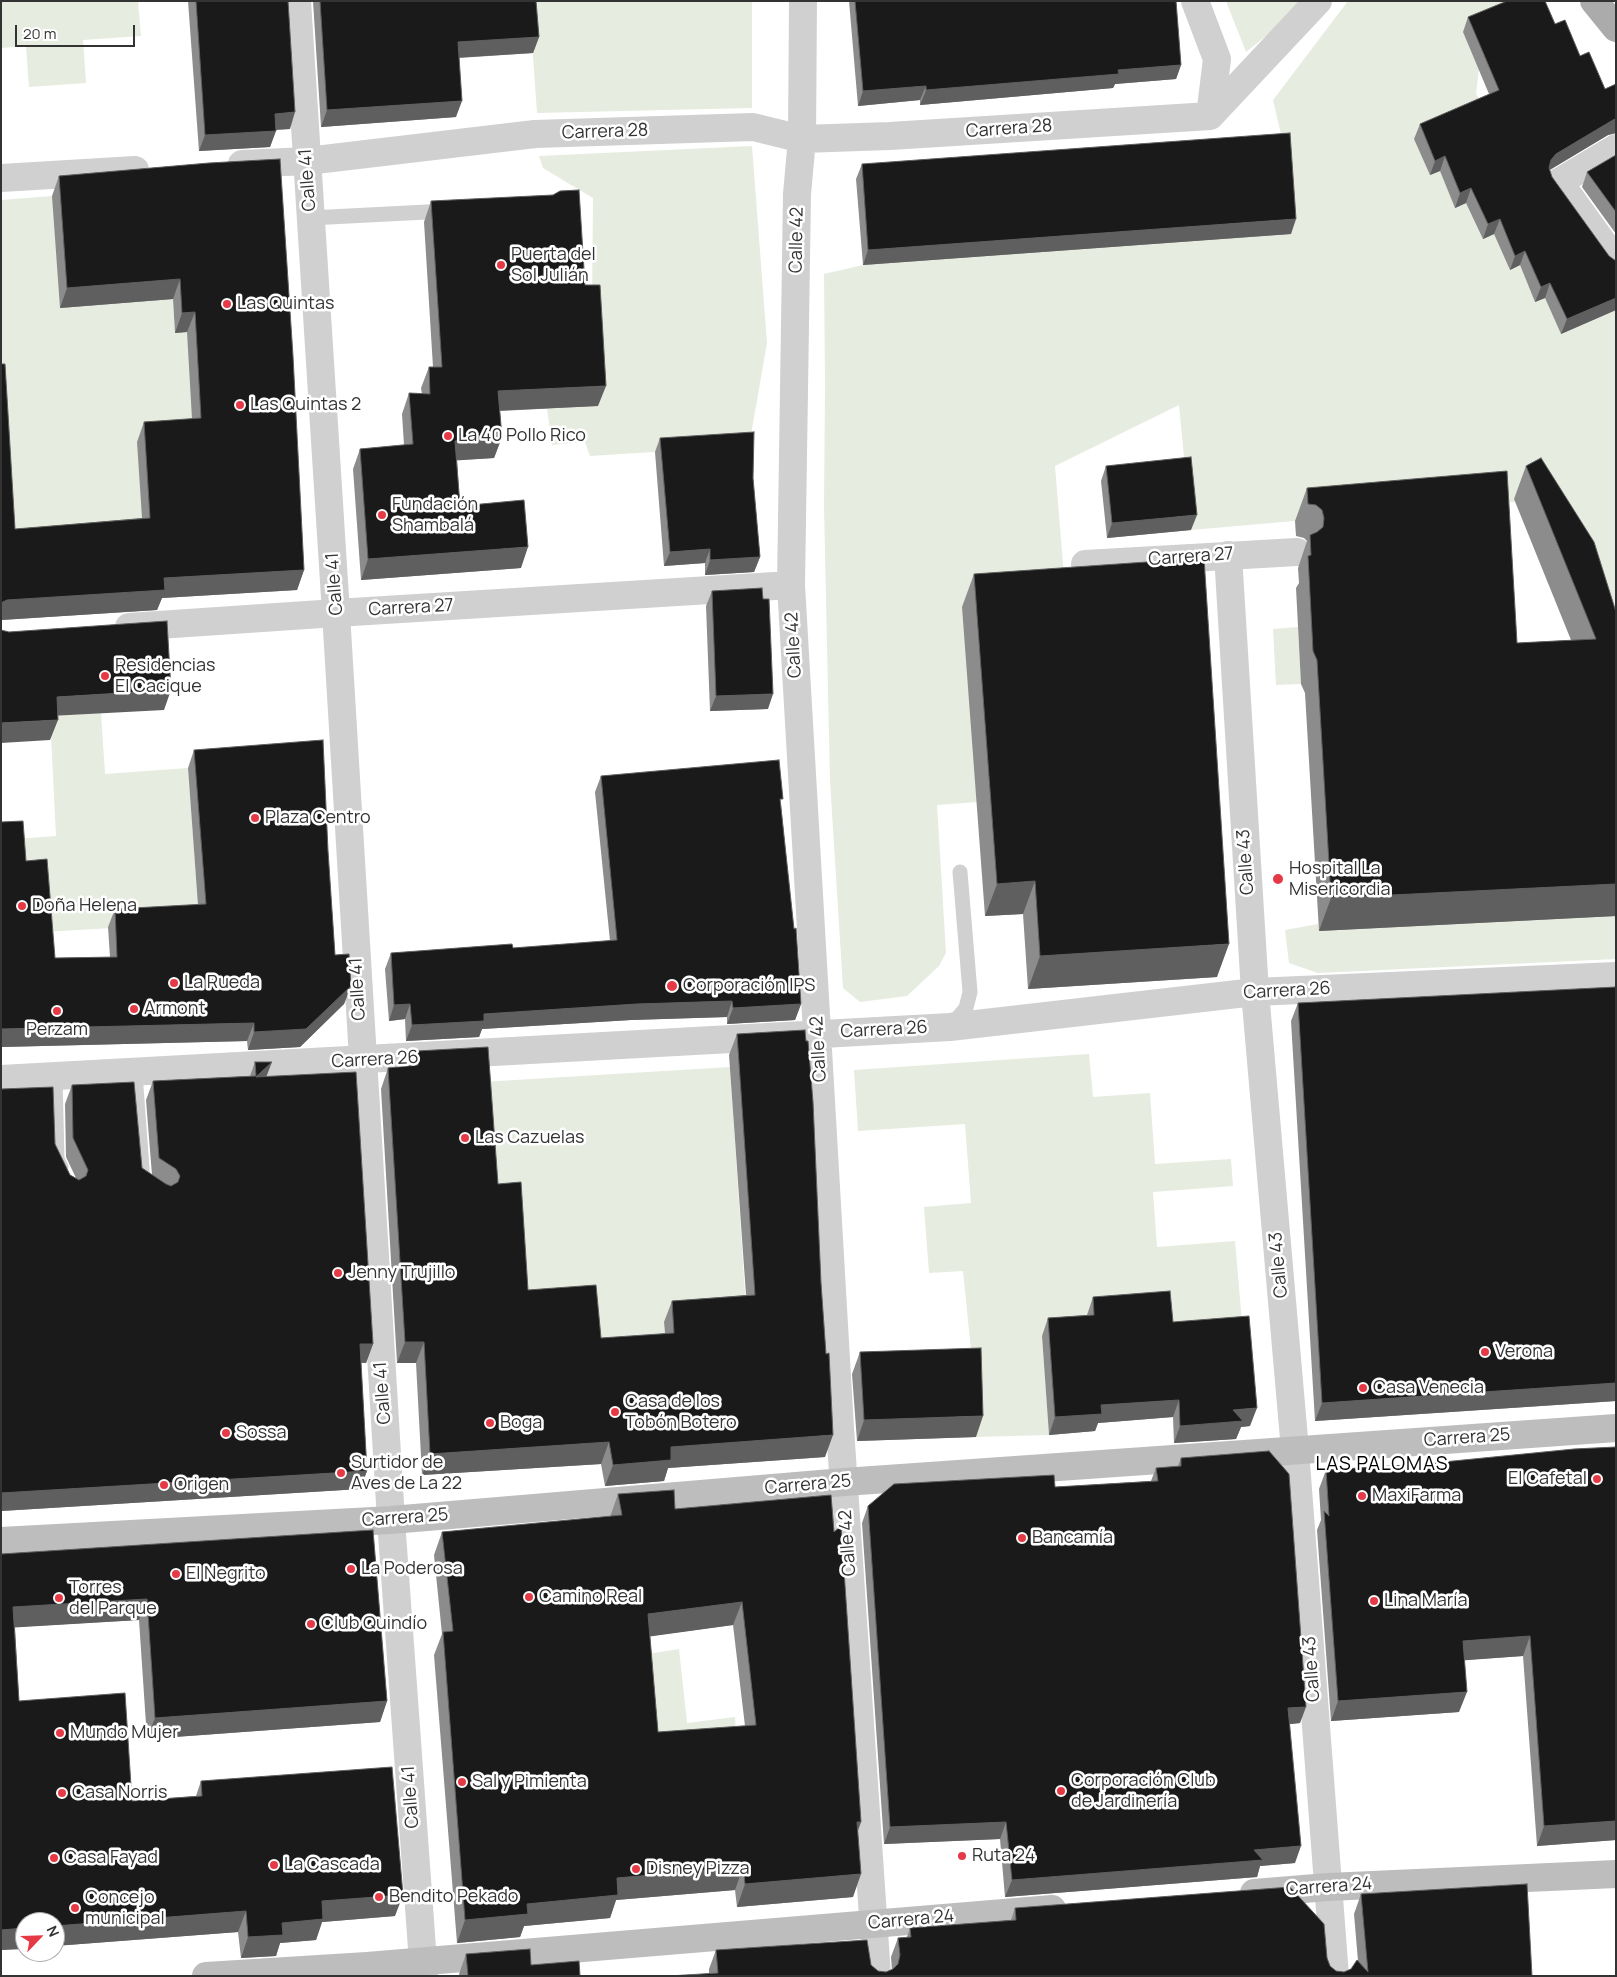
<!DOCTYPE html>
<meta charset="utf-8">
<style>
body{margin:0}
#map{position:relative;width:1617px;height:1977px;overflow:hidden;background:#fff;font-family:Manrope,sans-serif}
canvas{display:block}
.frame{position:absolute;inset:0;border:2px solid #333;pointer-events:none}
.north{position:absolute;left:15px;top:1912px;width:50px;height:50px;box-sizing:border-box;background:#fff;border:1px solid #adadad;border-radius:50%;rotate:66deg;font-size:14px;font-weight:700;line-height:20px;text-align:center;color:#333}
.north::after{content:'';display:block;margin:auto;width:18px;height:22px;background:#e63946;clip-path:polygon(50% 0,100% 100%,50% 72%,0 100%)}
.scale{position:absolute;left:15px;top:25px;width:120px;height:22px;box-sizing:border-box;border:2px solid #333;border-top:0;padding-left:6px;font-size:15px;line-height:18px;white-space:nowrap;color:#333;-webkit-text-stroke:4px #fff;paint-order:stroke}
</style>
<div id="map">
<canvas width="1617" height="1977"></canvas>
<div class="frame"></div>
<div class="north">N</div>
<div class="scale">20 m</div>
</div>
<script>
const c = document.querySelector('canvas').getContext('2d');
c.lineJoin = 'round';
function fill(path, color) {
  c.fillStyle = color;
  c.fill(path, 'evenodd');
}
function toPath(rows) {
  const path = new Path2D();
  for (const r of rows) {
    path.moveTo(r[0], r[1]);
    for (let i = 2; i < r.length; i += 2) path.lineTo(r[i], r[i + 1]);
  }
  return path;
}
function strokePath(path, color, width, dash) {
  c.strokeStyle = color;
  c.lineWidth = width;
  c.lineCap = dash ? 'butt' : 'round';
  c.setLineDash(dash || []);
  c.stroke(path);
}
function write(font, color, halo, rows, align = 'center') {
  c.font = font + ' Manrope,sans-serif';
  c.lineWidth = 5;
  c.setLineDash([]);
  c.textBaseline = 'middle';
  c.strokeStyle = halo;
  c.fillStyle = color;
  for (const [text, x, y, turn = 0] of rows) {
    c.save();
    c.translate(x, y);
    c.rotate((+turn || 0) * Math.PI / 180);
    c.textAlign = isNaN(turn) ? turn : align;
    if (halo) c.strokeText(text, 0, 0);
    c.fillText(text, 0, 0);
    c.restore();
  }
}
fill(toPath([
 [1,1,138,1,141,36,83,40,86,83,29,87,26,46,1,48],
 [499,1,752,1,752,108,537,113,530,14],
 [1226,1,1300,1,1287,19,1246,52],
 [1348,1,1533,1,1479,69,1476,94,1485,108,1430,175,1440,171,1455,207,1466,203,1494,234,1510,270,1520,265,1535,302,1545,298,1561,334,1616,310,1616,682,1535,500,1191,530,1179,405,1055,466,1065,589,977,802,937,805,946,953,939,966,907,996,860,1002,843,988,830,781,824,506,825,385,824,274,863,265,1291,234,1284,147,1273,100],
 [752,146,767,343,749,446,590,456,585,442,552,445,547,409,598,406,592,305,593,198,543,168,539,156],
 [52,196,169,238,175,333,189,332,195,438,143,538,6,549,1,510,1,200],
 [1298,627,1301,684,1276,685,1273,629],
 [101,713,105,774,188,768,196,875,214,922,44,932,19,879,17,839,56,836,50,716],
 [1616,916,1616,959,1318,973,1289,963,1285,930,1318,924,1320,931],
 [1089,1054,1093,1097,1150,1093,1155,1164,1231,1159,1233,1186,1153,1192,1157,1247,1235,1241,1243,1334,1088,1332,1042,1336,1049,1435,976,1437,973,1370,963,1271,929,1273,924,1207,971,1203,965,1124,858,1131,854,1070],
 [730,1067,746,1309,664,1323,666,1355,630,1358,521,1311,490,1205,482,1082],
 [679,1649,687,1723,735,1717,737,1749,573,1741,641,1655]
]), '#e6ecdf');
strokePath(toPath([
 [310,218,446,211],
 [950,1027,966,1008,970,992,960,872],
 [135,1073,143,1182,148,1185],
 [55,1077,57,1159,61,1167]
]), '#d0d0d0', 15);
strokePath(toPath([
 [297,1,336,613,791,585],
 [803,1,802,139,797,194,791,585,840,1428,877,1976],
 [1195,1,1217,59,1210,116],
 [1210,116,1318,1],
 [1616,148,1559,182,1616,261],
 [242,164,307,161,535,134,753,127,802,139,890,136,1210,116],
 [1,178,135,170],
 [1228,555,1255,992,1295,1450,1335,1976],
 [1085,564,1297,552],
 [1,1079,950,1027,1255,992,1616,976]
]), '#d0d0d0', 28);
strokePath(toPath([
 [129,627,336,613,391,1520,424,1976]
]), '#d0d0d0', 28);
strokePath(toPath([
 [1,1541,391,1520,844,1482,1616,1428],
 [1254,1893,1328,1887,1616,1874],
 [206,1976,367,1966,1052,1909]
]), '#bdbdbd', 28);
strokePath(toPath([
 [1594,1,1616,28]
]), '#ababab', 28);
fill(toPath([
 [188,1,288,1,290,129,276,130,270,147,199,151],
 [313,1,536,1,539,37,533,53,459,58,456,117,321,127],
 [849,1,1176,1,1181,65,1176,79,1115,84,1113,88,920,105,920,100,858,106],
 [1468,17,1555,24,1580,56,1605,89,1616,84,1616,133,1608,135,1550,170,1552,177,1609,256,1616,261,1616,310,1561,334,1545,298,1535,302,1520,265,1510,270,1494,234,1483,239,1466,203,1455,208,1440,171,1430,175,1414,139,1420,124,1489,94,1463,32],
 [1616,155,1616,234,1582,187,1587,172],
 [209,163,304,570,297,590,162,598,157,610,1,620,1,364,15,529,142,518,137,442,144,422,192,419,187,332,175,333,173,299,60,308,52,196,59,176],
 [862,164,1291,234,863,265,856,179],
 [431,201,585,285,598,406,500,411,502,437,494,458,457,460,460,506,521,568,361,580,353,469,360,449,404,445,402,414,409,393,422,394,421,388,429,367,433,367,424,222],
 [660,438,753,478,760,557,754,572,705,575,705,563,664,566,655,452],
 [1106,466,1191,530,1107,538,1101,481],
 [1526,466,1616,612,1616,916,1319,931,1305,693,1301,684,1296,588,1299,583,1298,568,1307,541,1304,538,1296,536,1295,521,1307,488,1517,643,1571,640,1514,499],
 [974,574,1217,977,1028,989,1023,914,985,916,962,607],
 [712,591,768,709,710,711,706,606],
 [194,750,328,851,335,955,351,986,344,1004,300,1047,248,1050,247,1041,1,1047,26,861,55,958,110,957,108,927,115,909,198,905,188,768],
 [601,776,781,804,801,1004,795,1020,727,1024,727,1017,631,1020,482,1029,479,1037,406,1041,405,1019,389,1021,385,969,391,953,513,948,610,941,595,792],
 [1616,987,1616,1401,1315,1421,1291,1021,1298,1003],
 [737,1034,825,1457,668,1468,664,1481,605,1486,601,1464,422,1475,416,1363,397,1363,381,1089,388,1068,411,1066,417,1051,498,1184,528,1290,601,1338,665,1334,664,1322,672,1301,746,1295,729,1055],
 [255,1062,266,1076,373,1344,366,1363,361,1363,367,1471,360,1489,1,1511,55,1144,70,1175,76,1178,66,1157,65,1104,72,1085,142,1168,152,1175,146,1100,153,1081,250,1076],
 [1093,1297,1173,1322,1250,1426,1241,1427,1236,1439,1174,1443,1173,1417,1098,1423,1095,1431,1049,1435,1042,1336,1048,1318,1087,1315],
 [860,1352,976,1437,857,1441,852,1374],
 [1616,1447,1616,1840,1537,1846,1523,1656,1464,1660,1459,1712,1331,1721,1317,1530,1321,1520,1319,1489,1326,1470,1423,1464],
 [1181,1458,1300,1723,1290,1724,1295,1863,1260,1866,1257,1877,1005,1897,1000,1839,884,1844,862,1523,868,1506,1055,1487,1151,1481,1156,1468,1178,1466],
 [618,1494,675,1509,831,1495,861,1822,858,1831,853,1897,737,1907,735,1890,616,1900,610,1918,524,1926,520,1937,457,1943,434,1655,442,1634,434,1555,442,1532,610,1517],
 [733,1625,745,1726,658,1732,650,1636],
 [373,1530,387,1701,380,1722,147,1739,139,1620,15,1627,19,1701,132,1801,196,1796,201,1781,395,1916,322,1922,316,1940,280,1943,276,1956,241,1958,238,1932,1,1950,1,1554],
 [1361,1894,1532,1976,709,1973,709,1969,716,1950,871,1965,878,1971,886,1972,892,1970,891,1957,898,1938,907,1937,910,1928,1011,1920,1015,1908,1327,1958,1330,1966,1336,1971,1344,1972,1351,1969,1358,1961,1354,1914],
 [466,1954,531,1965,580,1976,460,1976,459,1974]
]), '#8c8c8c');
fill(toPath([
 [539,37,533,53,452,58,458,42],
 [1181,65,1176,79,1115,84,1113,88,920,105,926,90,1118,70],
 [926,86,920,100,858,106,863,91],
 [462,101,456,117,321,127,327,110],
 [295,112,290,129,269,130,275,114],
 [1616,119,1616,133,1608,135,1551,169,1545,174,1551,160,1556,154,1613,120],
 [276,131,270,147,199,151,205,135],
 [1445,156,1440,171,1430,175,1435,161],
 [1471,188,1466,203,1455,208,1460,193],
 [1296,219,1291,234,863,265,868,250],
 [1500,219,1494,234,1483,239,1488,224],
 [1525,251,1520,265,1510,270,1515,256],
 [180,279,173,299,60,308,67,288],
 [1550,283,1545,298,1535,302,1541,287],
 [1616,298,1616,310,1561,334,1567,319],
 [195,312,187,332,175,333,182,313],
 [606,386,598,406,491,411,498,391],
 [502,437,494,458,448,461,455,441],
 [1197,515,1191,530,1107,538,1112,523],
 [528,547,521,568,361,580,368,559],
 [710,549,705,563,664,566,670,552],
 [760,557,754,572,705,575,710,560],
 [304,570,297,590,162,598,157,610,1,620,1,603,7,600,164,578],
 [171,690,164,710,50,716,57,697],
 [773,694,768,709,710,711,716,696],
 [58,720,50,740,1,743,1,723],
 [1035,881,1023,914,985,916,997,884],
 [1616,884,1616,916,1319,931,1331,898],
 [1229,944,1217,977,1028,989,1040,956],
 [351,986,344,1004,300,1047,248,1050,254,1032],
 [732,1001,727,1017,631,1020,482,1029,479,1037,406,1041,412,1025,484,1014,637,1004],
 [410,1004,405,1019,389,1021,394,1005],
 [801,1004,795,1020,727,1024,733,1008],
 [254,1023,247,1041,1,1047,1,1029],
 [272,1062,265,1080,256,1077],
 [405,1342,424,1342,416,1363,397,1363],
 [360,1344,373,1344,366,1363,353,1362],
 [1616,1383,1616,1401,1315,1421,1322,1403],
 [1179,1400,1173,1417,1098,1423,1095,1431,1049,1435,1055,1417,1101,1405],
 [1257,1408,1250,1426,1241,1427,1236,1439,1174,1443,1180,1426,1233,1410],
 [983,1416,976,1437,857,1441,864,1420],
 [833,1435,825,1457,668,1468,664,1481,605,1486,613,1465,671,1447],
 [609,1442,601,1464,422,1475,430,1454],
 [367,1471,360,1489,1,1511,1,1493],
 [147,1599,139,1620,6,1628,13,1607],
 [742,1602,733,1625,639,1638,648,1614],
 [1530,1636,1523,1656,1455,1661,1463,1641],
 [1467,1692,1459,1712,1331,1721,1338,1701],
 [387,1701,380,1722,147,1739,155,1718],
 [1306,1707,1300,1723,1282,1725,1288,1708],
 [1616,1821,1616,1840,1537,1846,1544,1826],
 [857,1822,861,1822,852,1845],
 [1006,1822,1000,1839,884,1844,890,1827],
 [1301,1846,1295,1863,1260,1866,1257,1877,1005,1897,1012,1880,1254,1850],
 [743,1867,735,1890,616,1900,610,1918,524,1926,520,1937,457,1943,465,1920,527,1904,617,1878],
 [861,1874,853,1897,737,1907,745,1884],
 [403,1895,395,1916,322,1922,316,1940,280,1943,276,1956,241,1958,248,1937,282,1923,322,1901],
 [246,1911,238,1932,55,1946,55,1926],
 [25,1928,25,1949,1,1950,1,1930]
]), '#5f5f5f');
const building = toPath([
 [196,1,288,1,295,112,275,114,276,131,205,135,196,1],
 [320,1,536,1,539,37,458,42,462,101,327,110,320,1],
 [855,1,1176,1,1181,65,1118,70,1119,74,926,90,926,86,863,91,855,1],
 [1507,1,1545,1,1555,24,1565,20,1580,56,1589,52,1605,89,1616,84,1616,119,1613,120,1556,154,1551,160,1549,168,1552,177,1609,256,1616,261,1616,298,1567,319,1550,283,1541,287,1525,251,1515,256,1500,219,1488,224,1471,188,1460,193,1445,156,1435,161,1420,124,1499,90,1468,17,1507,1],
 [1290,133,1296,219,868,250,862,164,1290,133],
 [1616,155,1616,212,1587,172,1616,155],
 [280,159,293,356,304,570,164,578,165,590,7,600,1,603,1,364,5,364,15,529,150,518,144,422,201,418,195,312,182,313,180,279,67,288,59,176,209,163,280,159],
 [579,190,585,285,600,285,606,386,498,391,502,437,455,441,460,506,524,500,528,547,368,559,360,449,413,444,409,393,430,394,429,367,442,367,431,201,553,195,560,191,579,190],
 [754,432,753,478,760,557,710,560,710,549,670,552,660,438,754,432],
 [1191,457,1197,515,1112,523,1106,466,1191,457],
 [1541,458,1594,542,1616,612,1616,884,1331,898,1317,660,1313,651,1308,556,1311,555,1310,535,1317,532,1323,527,1324,518,1322,510,1316,505,1308,504,1307,488,1507,471,1517,643,1596,639,1526,466,1541,458],
 [1204,558,1229,944,1040,956,1035,881,997,884,974,574,1204,558],
 [762,588,763,599,769,599,773,694,716,696,712,591,762,588],
 [167,621,171,690,57,697,58,720,1,723,1,630,9,632,167,621],
 [323,740,328,851,335,955,349,954,351,986,306,1029,254,1032,254,1023,1,1029,1,822,23,821,26,861,47,859,55,958,117,957,115,909,206,904,194,750,323,740],
 [779,760,783,799,780,799,794,929,796,928,801,1004,733,1008,732,1001,637,1004,484,1014,484,1021,412,1025,410,1004,394,1005,391,953,512,944,513,948,617,940,601,776,779,760],
 [1616,987,1616,1383,1322,1403,1298,1003,1616,987],
 [805,1030,806,1041,808,1041,813,1102,821,1283,826,1354,829,1353,833,1435,671,1447,671,1460,613,1465,609,1442,430,1454,424,1342,405,1342,388,1068,418,1065,417,1051,488,1047,498,1184,521,1182,528,1290,596,1285,601,1338,674,1333,672,1301,755,1295,737,1034,805,1030],
 [255,1062,272,1062,256,1077,356,1072,373,1344,360,1344,367,1471,1,1493,1,1089,53,1087,55,1144,70,1175,79,1180,86,1176,88,1170,73,1138,72,1085,134,1082,142,1168,166,1184,171,1186,178,1182,180,1176,176,1169,159,1158,153,1081,256,1076,255,1062],
 [1170,1291,1173,1322,1249,1316,1257,1408,1233,1410,1243,1421,1180,1426,1179,1400,1101,1405,1102,1414,1055,1417,1048,1318,1094,1315,1093,1297,1170,1291],
 [981,1348,983,1416,864,1420,860,1352,981,1348],
 [1616,1447,1616,1821,1544,1826,1530,1636,1463,1641,1467,1692,1338,1701,1324,1511,1329,1516,1326,1470,1423,1464,1574,1449,1616,1447],
 [1269,1451,1289,1474,1306,1707,1288,1708,1301,1846,1254,1850,1263,1860,1012,1880,1006,1822,890,1827,868,1506,894,1484,1054,1475,1055,1487,1158,1481,1156,1468,1181,1466,1181,1458,1269,1451],
 [674,1490,675,1509,831,1495,834,1532,841,1526,861,1822,857,1822,861,1874,745,1884,743,1867,617,1878,618,1895,527,1904,528,1914,465,1920,443,1632,453,1631,442,1532,622,1515,618,1494,674,1490],
 [742,1602,756,1725,658,1732,648,1614,742,1602],
 [373,1530,387,1701,155,1718,147,1599,13,1607,19,1701,125,1693,132,1801,202,1796,201,1781,392,1767,403,1895,322,1901,323,1919,282,1923,283,1935,248,1937,246,1911,55,1926,55,1922,25,1922,25,1928,1,1930,1,1554,373,1530],
 [1527,1884,1532,1976,669,1976,718,1973,716,1950,867,1940,871,1965,878,1971,886,1972,893,1969,898,1964,900,1955,898,1938,911,1937,910,1928,1016,1920,1015,1908,1290,1887,1324,1924,1327,1958,1330,1966,1336,1971,1344,1972,1351,1969,1357,1960,1368,1972,1361,1894,1527,1884],
 [530,1949,531,1965,579,1961,580,1976,468,1976,466,1954,530,1949]
]);
fill(building, '#1a1a1a');
strokePath(building, '#5f5f5f', 1);
for (const [x, y, r, color] of [
 [501,265,5,"#e63946"],
 [227,304,5,"#e63946"],
 [240,405,5,"#e63946"],
 [448,436,5,"#e63946"],
 [382,515,5,"#e63946"],
 [105,676,5,"#e63946"],
 [255,818,5,"#e63946"],
 [1278,879,6,"#e63946"],
 [22,906,5,"#e63946"],
 [174,983,5,"#e63946"],
 [672,986,6,"#e63946"],
 [134,1009,5,"#e63946"],
 [57,1011,5,"#e63946"],
 [465,1138,5,"#e63946"],
 [338,1273,5,"#e63946"],
 [1485,1352,5,"#e63946"],
 [1363,1388,5,"#e63946"],
 [615,1412,5,"#e63946"],
 [490,1423,5,"#e63946"],
 [226,1433,5,"#e63946"],
 [341,1473,5,"#e63946"],
 [1597,1479,5,"#e63946"],
 [164,1485,5,"#e63946"],
 [1362,1496,5,"#e63946"],
 [1022,1538,5,"#e63946"],
 [351,1569,5,"#e63946"],
 [176,1574,5,"#e63946"],
 [529,1597,5,"#e63946"],
 [59,1598,5,"#e63946"],
 [1374,1601,5,"#e63946"],
 [311,1624,5,"#e63946"],
 [60,1733,5,"#e63946"],
 [462,1782,5,"#e63946"],
 [1061,1791,5,"#e63946"],
 [62,1793,5,"#e63946"],
 [962,1856,5,"#e63946"],
 [54,1858,5,"#e63946"],
 [274,1865,5,"#e63946"],
 [636,1869,5,"#e63946"],
 [379,1897,5,"#e63946"],
 [75,1908,5,"#e63946"]
]) {
  const dot = new Path2D();
  dot.arc(x, y, r, 0, 2 * Math.PI);
  c.fillStyle = color;
  c.fill(dot);
  strokePath(dot, '#fff', 2);
}
write('18px', '#333', '#fff', [
 ["Carrera 28",1009,129,-4],
 ["Carrera 28",605,132,-2],
 ["Calle 41",308,180,-94],
 ["Calle 42",797,240,-89],
 ["Carrera 27",1191,557,-4],
 ["Calle 41",335,584,-94],
 ["Carrera 27",411,608,-3],
 ["Calle 42",794,645,-93],
 ["Calle 43",1246,862,-94],
 ["Calle 41",358,989,-93],
 ["Carrera 26",1287,991,-3],
 ["Carrera 26",884,1030,-3],
 ["Calle 42",819,1049,-93],
 ["Carrera 26",375,1060,-3],
 ["Calle 43",1279,1265,-95],
 ["Calle 41",383,1393,-94],
 ["Carrera 25",1467,1438,-4],
 ["Carrera 25",808,1485,-5],
 ["Carrera 25",405,1518,-4],
 ["Calle 42",848,1543,-94],
 ["Calle 43",1312,1669,-94],
 ["Calle 41",411,1797,-94],
 ["Carrera 24",1329,1887,-4],
 ["Carrera 24",911,1920,-5]
]);
write('18px', '#333', '#fff', [
 ["Puerta del",511,255],
 ["Sol Julián",511,276],
 ["Las Quintas",237,304],
 ["Las Quintas 2",250,405],
 ["La 40 Pollo Rico",458,436],
 ["Fundación",392,505],
 ["Shambalá",392,526],
 ["Residencias",115,666],
 ["El Cacique",115,687],
 ["Plaza Centro",265,818],
 ["Hospital La",1289,869],
 ["Misericordia",1289,890],
 ["Doña Helena",32,906],
 ["La Rueda",184,983],
 ["Corporación IPS",683,986],
 ["Armont",144,1009],
 ["Perzam",57,1030,"center"],
 ["Las Cazuelas",475,1138],
 ["Jenny Trujillo",348,1273],
 ["Verona",1495,1352],
 ["Casa Venecia",1373,1388],
 ["Casa de los",625,1402],
 ["Tobón Botero",625,1423],
 ["Boga",500,1423],
 ["Sossa",236,1433],
 ["Surtidor de",351,1463],
 ["Aves de La 22",351,1484],
 ["El Cafetal",1587,1479,"right"],
 ["Origen",174,1485],
 ["MaxiFarma",1372,1496],
 ["Bancamía",1032,1538],
 ["La Poderosa",361,1569],
 ["El Negrito",186,1574],
 ["Torres",69,1588],
 ["del Parque",69,1609],
 ["Camino Real",539,1597],
 ["Lina María",1384,1601],
 ["Club Quindío",321,1624],
 ["Mundo Mujer",70,1733],
 ["Corporación Club",1071,1781],
 ["de Jardinería",1071,1802],
 ["Sal y Pimienta",472,1782],
 ["Casa Norris",72,1793],
 ["Ruta 24",972,1856],
 ["Casa Fayad",64,1858],
 ["La Cascada",284,1865],
 ["Disney Pizza",646,1869],
 ["Bendito Pekado",389,1897],
 ["Concejo",85,1898],
 ["municipal",85,1919]
], 'left');
c.letterSpacing = '1px';
write('19px', '#000', '#fff', [
 ["LAS PALOMAS",1382,1465]
]);
c.letterSpacing = '0px';
</script>
